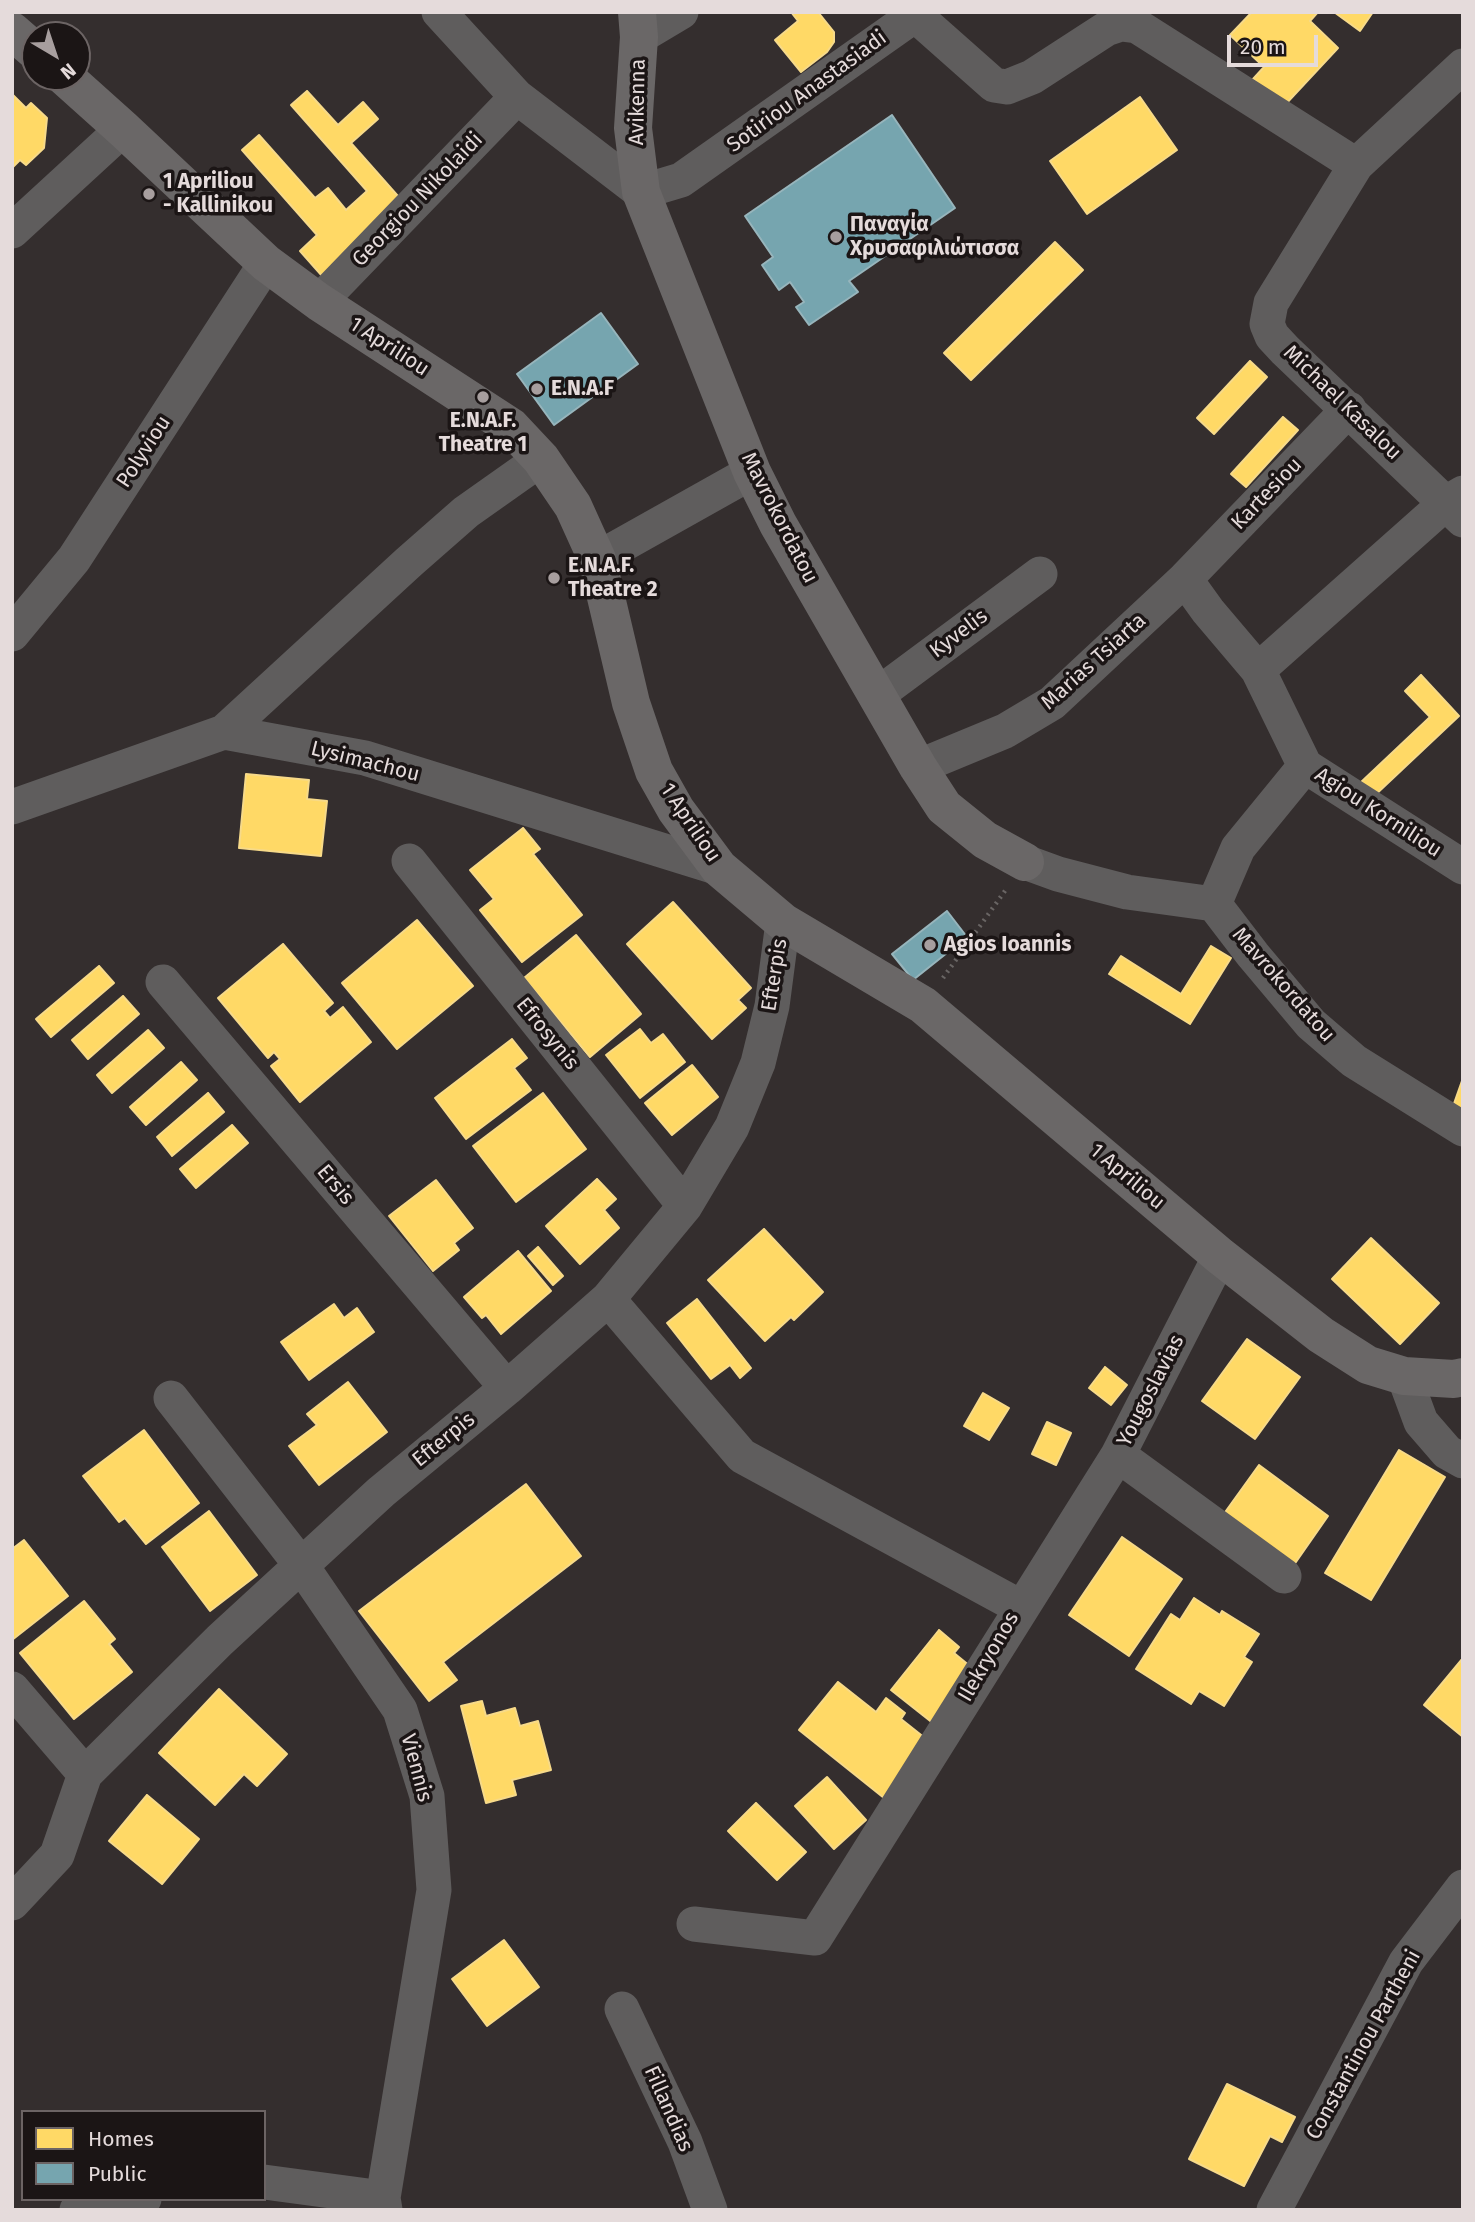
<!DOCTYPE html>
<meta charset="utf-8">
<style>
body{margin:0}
#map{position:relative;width:1475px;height:2222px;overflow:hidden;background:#342e2e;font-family:"Fira Sans",sans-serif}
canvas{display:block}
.frame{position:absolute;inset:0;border:14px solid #e5dbdb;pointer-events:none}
.legend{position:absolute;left:21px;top:2110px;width:245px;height:91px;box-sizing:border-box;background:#1b1515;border:2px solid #6c6464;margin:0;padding:9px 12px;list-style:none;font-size:21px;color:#e5dbdb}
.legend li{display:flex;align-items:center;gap:14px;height:35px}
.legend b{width:35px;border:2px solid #6c6464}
.north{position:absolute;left:21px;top:21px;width:70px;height:70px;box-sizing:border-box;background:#1b1515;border:2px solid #6c6464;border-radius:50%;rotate:141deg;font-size:19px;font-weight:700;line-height:28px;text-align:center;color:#e5dbdb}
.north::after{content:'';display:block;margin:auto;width:24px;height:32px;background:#a79e9e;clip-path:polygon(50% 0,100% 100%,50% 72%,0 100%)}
.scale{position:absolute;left:1227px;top:35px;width:91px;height:32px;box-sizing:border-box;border:4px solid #e5dbdb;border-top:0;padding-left:9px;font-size:21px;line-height:24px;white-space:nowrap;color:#e5dbdb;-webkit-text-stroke:5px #1b1515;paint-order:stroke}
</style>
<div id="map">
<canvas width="1475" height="2222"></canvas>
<div class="frame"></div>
<ul class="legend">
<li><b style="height:19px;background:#ffd966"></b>Homes</li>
<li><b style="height:19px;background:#76a5af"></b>Public</li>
</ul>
<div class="north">N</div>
<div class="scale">20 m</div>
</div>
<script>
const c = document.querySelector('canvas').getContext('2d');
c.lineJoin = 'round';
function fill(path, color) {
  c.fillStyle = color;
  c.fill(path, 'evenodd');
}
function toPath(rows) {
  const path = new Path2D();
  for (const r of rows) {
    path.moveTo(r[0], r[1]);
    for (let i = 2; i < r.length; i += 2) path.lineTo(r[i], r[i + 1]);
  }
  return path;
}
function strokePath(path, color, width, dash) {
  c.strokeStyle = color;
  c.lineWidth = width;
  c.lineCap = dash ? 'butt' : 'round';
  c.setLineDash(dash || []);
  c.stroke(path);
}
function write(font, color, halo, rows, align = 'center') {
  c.font = font + ' "Fira Sans",sans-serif';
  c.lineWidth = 7;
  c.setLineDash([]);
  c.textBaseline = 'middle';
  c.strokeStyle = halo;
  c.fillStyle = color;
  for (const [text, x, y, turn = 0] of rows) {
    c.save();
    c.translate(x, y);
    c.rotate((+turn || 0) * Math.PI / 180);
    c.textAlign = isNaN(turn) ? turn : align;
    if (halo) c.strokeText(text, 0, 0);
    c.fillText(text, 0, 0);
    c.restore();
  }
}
const homes = toPath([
 [791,12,818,12,834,32,834,42,827,52,801,72,775,40,798,21,791,12],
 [1252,12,1318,12,1310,21,1338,48,1283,107,1253,79,1264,67,1230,35,1252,12],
 [1334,12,1373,12,1360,31,1334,12],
 [307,91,338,125,363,102,378,119,351,143,405,204,323,277,300,251,317,235,242,150,259,135,315,198,328,188,346,210,367,191,291,105,307,91],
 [12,94,26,108,31,103,47,118,44,148,26,165,20,160,12,168,12,94],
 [1140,97,1177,150,1087,214,1050,161,1140,97],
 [1055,242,1083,270,971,380,944,353,1055,242],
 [1250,361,1267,377,1214,434,1197,418,1250,361],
 [1283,417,1298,430,1246,487,1231,474,1283,417],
 [1421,675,1459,716,1372,798,1359,784,1430,717,1405,691,1421,675],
 [246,774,309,780,307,799,327,801,321,856,239,848,246,774],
 [523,828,540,849,533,854,582,915,522,962,480,910,494,899,470,870,523,828],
 [673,902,751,988,738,1000,746,1008,712,1039,627,944,673,902],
 [417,920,473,986,397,1049,342,983,417,920],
 [576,935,641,1014,590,1057,524,978,576,935],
 [283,944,333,1003,324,1011,330,1018,343,1007,371,1042,300,1102,271,1066,280,1059,274,1052,268,1058,218,998,283,944],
 [1211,946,1231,958,1190,1024,1109,974,1121,956,1181,994,1211,946],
 [99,966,114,983,51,1037,36,1019,99,966],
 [123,996,139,1014,88,1059,72,1040,123,996],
 [640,1029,651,1043,663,1034,685,1062,640,1098,606,1055,640,1029],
 [148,1030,164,1048,112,1093,97,1075,148,1030],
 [512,1039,527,1058,514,1068,531,1090,466,1139,435,1098,512,1039],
 [181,1062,197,1080,146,1125,130,1107,181,1062],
 [692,1065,718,1097,672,1135,645,1103,692,1065],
 [1463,1078,1463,1116,1451,1112,1463,1078],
 [208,1093,224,1112,172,1156,157,1137,208,1093],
 [543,1093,586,1149,516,1202,473,1146,543,1093],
 [232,1125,248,1143,196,1188,180,1169,232,1125],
 [597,1179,616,1199,604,1210,619,1228,580,1264,546,1226,597,1179],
 [436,1180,473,1228,454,1243,459,1250,433,1271,389,1216,436,1180],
 [764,1229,823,1292,794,1320,791,1317,765,1341,708,1280,764,1229],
 [1371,1238,1439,1303,1400,1344,1332,1279,1371,1238],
 [538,1247,563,1276,553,1285,528,1256,538,1247],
 [518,1251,551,1291,501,1334,486,1315,482,1318,464,1297,518,1251],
 [697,1299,751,1368,740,1378,730,1365,711,1379,667,1323,697,1299],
 [334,1304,344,1318,357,1308,374,1332,309,1380,281,1342,334,1304],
 [1247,1339,1300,1377,1255,1439,1202,1401,1247,1339],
 [1105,1367,1127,1385,1111,1405,1089,1388,1105,1367],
 [348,1382,387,1432,319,1485,289,1446,317,1425,307,1414,348,1382],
 [983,1393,1009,1408,989,1440,964,1426,983,1393],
 [1047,1422,1071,1433,1056,1465,1032,1454,1047,1422],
 [144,1430,199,1503,146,1544,125,1518,119,1522,83,1476,144,1430],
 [1399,1450,1445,1477,1371,1600,1325,1573,1399,1450],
 [1259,1465,1328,1516,1289,1572,1218,1522,1259,1465],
 [526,1484,581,1556,443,1662,457,1680,429,1701,359,1611,526,1484],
 [209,1511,257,1575,210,1611,162,1547,209,1511],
 [1122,1537,1182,1579,1129,1656,1069,1615,1122,1537],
 [24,1540,68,1596,12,1640,12,1549,24,1540],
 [1194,1598,1220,1615,1222,1611,1259,1634,1244,1657,1252,1662,1224,1706,1199,1691,1191,1704,1136,1669,1171,1614,1180,1620,1194,1598],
 [84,1601,115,1639,109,1644,132,1672,74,1719,20,1653,84,1601],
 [939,1630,959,1647,954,1653,976,1671,934,1724,891,1690,939,1630],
 [1463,1658,1463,1737,1424,1705,1463,1658],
 [838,1682,876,1712,886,1698,905,1713,901,1719,935,1746,889,1802,799,1730,838,1682],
 [219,1689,287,1754,257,1786,244,1774,215,1805,159,1753,219,1689],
 [482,1701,486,1716,515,1708,520,1726,538,1721,551,1770,512,1780,516,1795,486,1803,461,1706,482,1701],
 [827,1777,866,1820,834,1849,795,1806,827,1777],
 [147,1795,199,1839,162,1884,109,1841,147,1795],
 [756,1803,806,1852,777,1880,728,1831,756,1803],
 [504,1940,539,1987,487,2026,452,1979,504,1940],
 [1227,2084,1295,2117,1282,2142,1270,2136,1244,2186,1189,2159,1227,2084]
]);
fill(homes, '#ffd966');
strokePath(homes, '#f7da89', 2);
const public = toPath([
 [892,115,955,208,849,281,858,292,809,325,796,307,804,302,790,282,779,290,762,265,773,257,745,216,892,115],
 [601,313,638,364,554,425,517,374,601,313],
 [947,911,967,937,913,980,892,954,947,911]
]);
fill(public, '#76a5af');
strokePath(public, '#97b5bc', 2);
strokePath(toPath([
 [943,978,1007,888]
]), '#696564', 4.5, [2, 5]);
strokePath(toPath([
 [439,12,517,97,641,192,681,180,915,15,994,85,1007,87,1032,77,1106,29,1121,24,1137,26,1356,165],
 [639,37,681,12],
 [1463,66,1356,165,1271,303,1267,324,1272,336,1285,350,1463,520],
 [12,231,123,129],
 [319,302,517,97],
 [597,559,752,472],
 [1185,579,1208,611,1258,670,1305,766,1463,867],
 [12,634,74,559,266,263],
 [1258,670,1446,503,1463,493],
 [877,695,1040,574],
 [224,732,409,562,466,512,541,459],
 [918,767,1005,731,1052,703,1185,579,1349,409],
 [12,807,224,732,365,758,719,868],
 [409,861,685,1206],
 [1025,862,1058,874,1127,892,1214,904,1253,955,1311,1024,1354,1061,1463,1129],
 [1214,904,1238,848,1305,766],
 [163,982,507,1388],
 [1220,1256,1118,1455,1284,1576],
 [608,1299,742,1456,1022,1608,815,1938,694,1924],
 [1404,1376,1421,1422,1447,1452,1463,1461],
 [171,1398,301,1565,400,1710,427,1796,434,1890,383,2198,385,2210],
 [1022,1608,1118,1455],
 [12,1689,85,1774],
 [12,1903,57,1855,85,1774,220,1640,381,1492,507,1388,608,1299,685,1206,732,1127,758,1063,772,1006,783,922],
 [622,2009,685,2142,710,2210],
 [264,2182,383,2198],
 [77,2210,144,2199],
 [1274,2210,1406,1962,1463,1887]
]), '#5f5d5d', 35);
strokePath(toPath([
 [637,12,639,37,633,128,641,192,752,472,778,524,918,767,944,807,985,840,1025,862],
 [12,31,35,51],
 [65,77,123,129,266,263,319,302,511,427,541,459,573,506,597,559,631,703,654,771,676,810,719,868,783,922,923,1005,1220,1256,1321,1335,1368,1365,1404,1376,1454,1379,1463,1377]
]), '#6a6767', 38);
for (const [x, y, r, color] of [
 [149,194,7,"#a79e9e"],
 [836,237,7,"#a79e9e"],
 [537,389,7,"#a79e9e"],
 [483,397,7,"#a79e9e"],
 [554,578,7,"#a79e9e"],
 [930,945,7,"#a79e9e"]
]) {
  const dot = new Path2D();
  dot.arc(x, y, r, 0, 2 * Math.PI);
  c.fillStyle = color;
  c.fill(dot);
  strokePath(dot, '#1b1515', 2.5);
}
write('21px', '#e5dbdb', '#1b1515', [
 ["Sotiriou Anastasiadi",807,92,-36],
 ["Avikenna",638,102,-89],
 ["Georgiou Nikolaidi",418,200,-46],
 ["1 Apriliou",389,347,33],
 ["Michael Kasalou",1342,403,44],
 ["Polyviou",144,452,-57],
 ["Kartesiou",1267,494,-46],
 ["Mavrokordatou",779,518,63],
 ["Kyvelis",959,634,-37],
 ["Marias Tsiarta",1094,662,-42],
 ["Lysimachou",365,762,14],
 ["Agiou Korniliou",1378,813,33],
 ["1 Apriliou",690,823,56],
 ["Efterpis",775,975,-81],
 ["Mavrokordatou",1283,985,49],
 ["Efrosynis",547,1034,51],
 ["1 Apriliou",1127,1177,40],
 ["Ersis",335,1185,50],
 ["Yougoslavias",1151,1391,-63],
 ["Efterpis",444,1440,-39],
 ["Ilekryonos",989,1657,-60],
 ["Viennis",416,1768,75],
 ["Constantinou Partheni",1364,2045,-61],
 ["Fillandias",668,2109,66]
]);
write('bold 21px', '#e5dbdb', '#1b1515', [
 ["1 Apriliou",163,182],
 ["- Kallinikou",163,206],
 ["Παναγία",850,225],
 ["Χρυσαφιλιώτισσα",850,249],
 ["E.N.A.F",551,389],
 ["E.N.A.F.",483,421,"center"],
 ["Theatre 1",483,445,"center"],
 ["E.N.A.F.",568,566],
 ["Theatre 2",568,590],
 ["Agios Ioannis",944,945]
], 'left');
</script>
